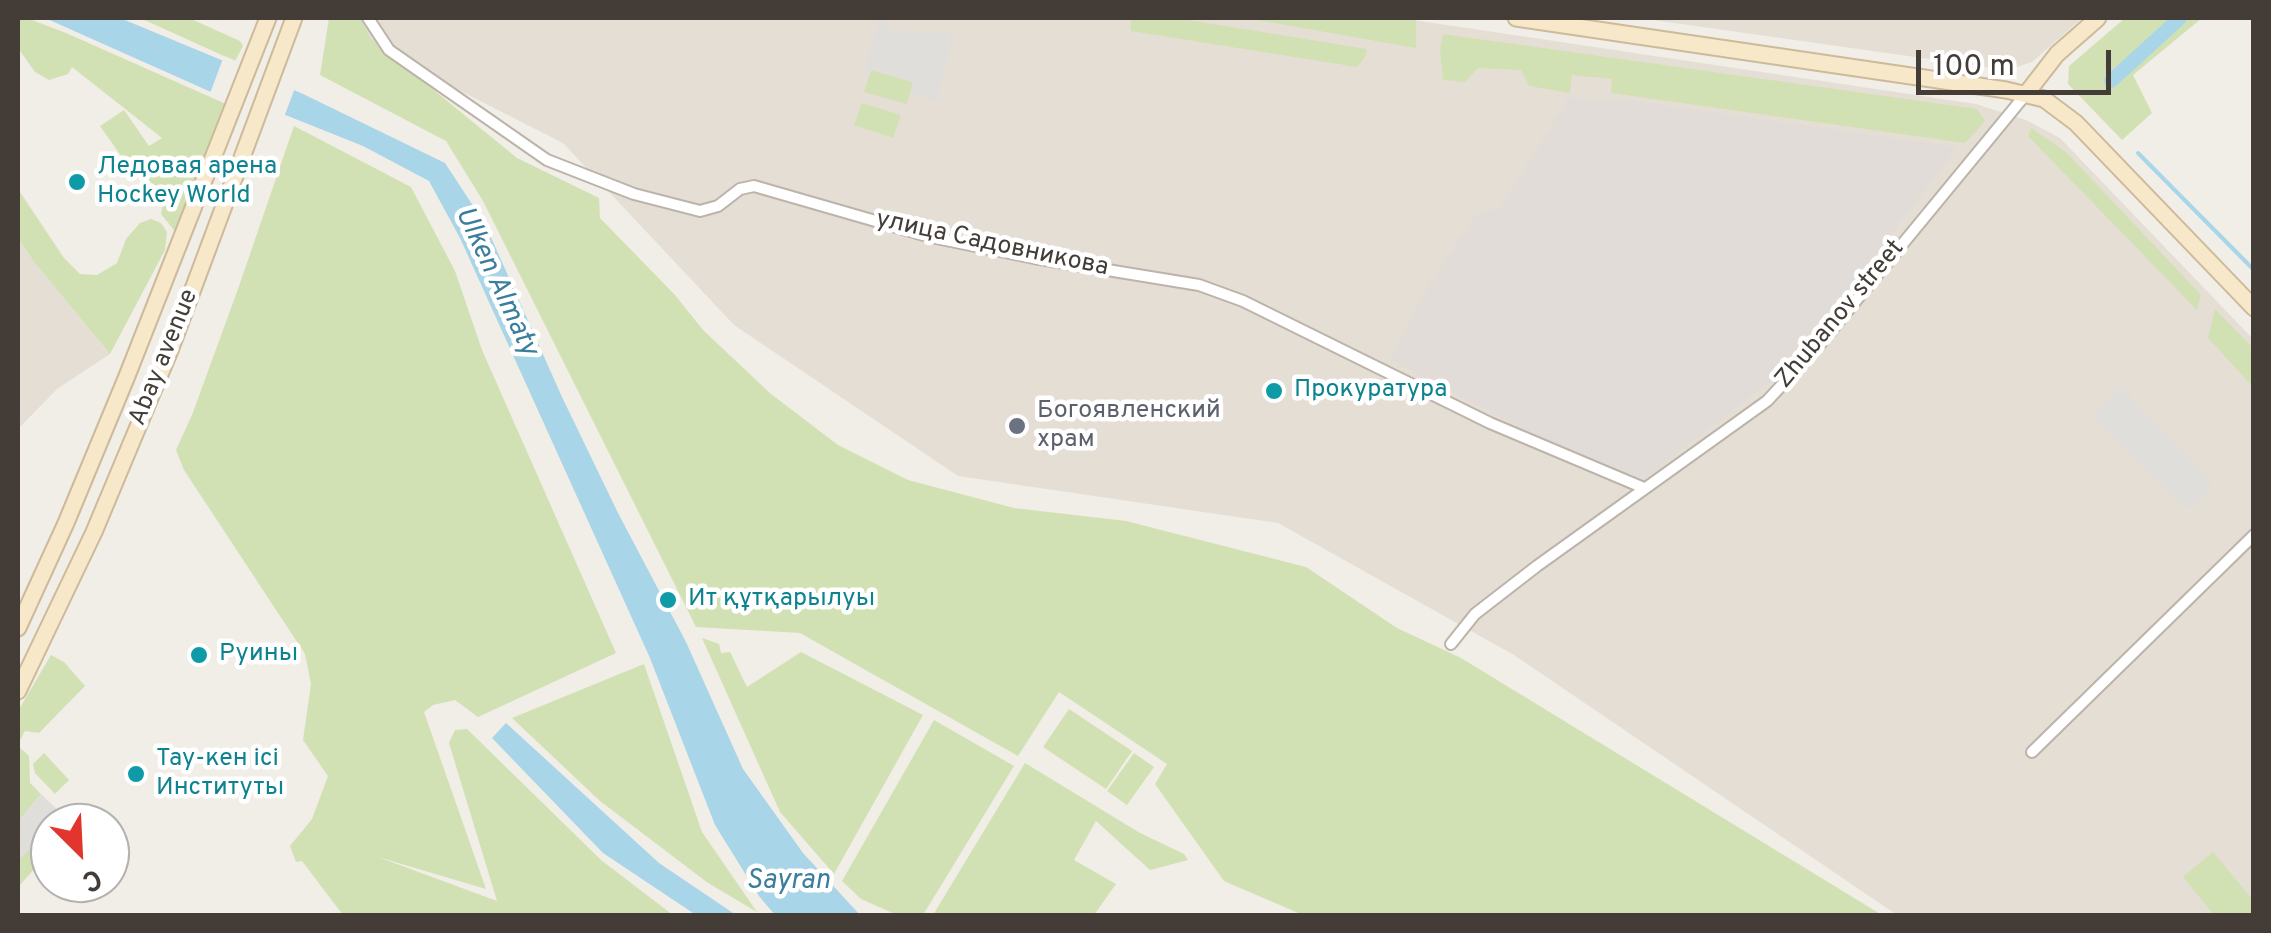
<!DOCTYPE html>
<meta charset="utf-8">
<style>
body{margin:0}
#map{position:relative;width:2271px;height:933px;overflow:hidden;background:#f1ede7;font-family:Overpass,sans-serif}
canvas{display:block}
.frame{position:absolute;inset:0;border:20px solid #443d37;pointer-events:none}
.north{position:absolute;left:30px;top:803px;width:100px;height:100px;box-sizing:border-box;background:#fff;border:2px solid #b4b1af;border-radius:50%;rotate:156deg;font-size:28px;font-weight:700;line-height:40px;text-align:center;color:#443d37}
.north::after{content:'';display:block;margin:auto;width:35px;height:45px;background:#e2352d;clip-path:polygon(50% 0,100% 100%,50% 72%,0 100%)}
.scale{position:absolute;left:1916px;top:50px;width:195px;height:45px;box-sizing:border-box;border:5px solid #443d37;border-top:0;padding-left:12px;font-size:30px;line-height:35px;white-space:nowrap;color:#443d37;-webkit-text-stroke:8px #fff;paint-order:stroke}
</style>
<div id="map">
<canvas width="2271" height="933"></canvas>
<div class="frame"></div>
<div class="north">С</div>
<div class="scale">100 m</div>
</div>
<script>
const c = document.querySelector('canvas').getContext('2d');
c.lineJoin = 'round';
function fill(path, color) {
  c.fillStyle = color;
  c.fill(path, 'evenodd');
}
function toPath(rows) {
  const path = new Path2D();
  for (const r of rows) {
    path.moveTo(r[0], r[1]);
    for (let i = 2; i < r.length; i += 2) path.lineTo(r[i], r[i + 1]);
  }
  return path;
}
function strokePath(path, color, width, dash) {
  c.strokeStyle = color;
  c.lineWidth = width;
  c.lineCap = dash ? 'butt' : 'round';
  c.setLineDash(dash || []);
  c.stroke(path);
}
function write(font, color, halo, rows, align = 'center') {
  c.font = font + ' Overpass,sans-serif';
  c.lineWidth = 9;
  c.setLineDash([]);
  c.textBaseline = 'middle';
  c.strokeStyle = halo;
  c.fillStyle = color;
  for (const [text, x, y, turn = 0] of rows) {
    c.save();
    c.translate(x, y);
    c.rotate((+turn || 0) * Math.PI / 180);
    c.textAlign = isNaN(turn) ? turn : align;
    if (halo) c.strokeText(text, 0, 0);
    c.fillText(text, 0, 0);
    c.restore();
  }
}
fill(toPath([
 [367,18,1400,18,1976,104,2026,120,2060,138,2253,339,2253,915,1897,915,1514,655,1278,523,958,476,734,325,563,143,362,41],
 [1639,18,2082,18,2032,62,2007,70],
 [18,238,34,262,110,354,57,389,18,429]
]), '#e5ded5');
fill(toPath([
 [1569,97,1609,102,1610,97,1955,147,1950,158,1805,344,1773,379,1644,479,1548,442,1390,360,1420,300,1475,215,1501,207]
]), '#e1dcd8');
fill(toPath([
 [18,18,27,18,66,33,226,104,178,235,161,214,165,193,126,163,100,126,124,110,149,146,162,138,72,67,68,74,49,80,35,72,18,48],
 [140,18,189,18,240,41,243,46,235,61],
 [329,18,361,18,370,38,517,158,599,198,600,218,675,295,703,330,771,394,838,445,908,480,1014,508,1126,521,1306,567,1397,628,1461,658,1882,915,1303,915,1224,881,1155,784,1167,764,1059,692,1018,756,800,633,696,627,483,201,446,141,320,75],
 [1131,18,1176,18,1367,49,1365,57,1357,67,1131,31],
 [1246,18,1416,20,1416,48],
 [2125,18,2202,18,2133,75,2152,113,2122,140,2068,84,2069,66],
 [1443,34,1977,109,1985,121,1965,143,1611,93,1612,79,1572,75,1570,93,1529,86,1521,70,1478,68,1465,82,1443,80,1440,50],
 [871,70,913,82,907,104,864,92],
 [862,103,901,115,893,138,854,125],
 [294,126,411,187,455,271,482,350,616,653,478,717,455,700,433,705,424,712,486,889,378,857,497,901,449,743,455,730,467,729,601,860,673,915,343,915,302,861,296,862,290,846,312,819,328,776,303,740,311,684,305,654,184,470,176,450,192,415,238,289],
 [2031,128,2066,152,2201,295,2197,310,2028,136],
 [18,189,64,258,80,274,97,275,117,263,126,239,140,223,151,219,161,223,167,232,165,250,110,354,34,262,18,238],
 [2215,309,2253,348,2253,387,2208,338],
 [702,638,719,644,721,653,730,652,747,687,801,652,923,715,834,874,780,812],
 [51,655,64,662,85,686,39,733,25,731,18,744,18,711],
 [644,664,702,832,757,912,708,883,600,801,512,718],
 [1069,709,1132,751,1106,789,1043,747],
 [934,720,1014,766,923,915,897,915,861,899,842,881],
 [18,746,29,756,30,783,41,794,18,822],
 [44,753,69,780,55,794,35,773,33,764],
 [1134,753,1154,767,1127,805,1107,791],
 [1025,763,1140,833,1184,854,1188,860,1150,870,1096,821,1074,860,1116,884,1094,915,933,915],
 [50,829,50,852,18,887,18,854,21,857],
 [2213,852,2253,900,2253,915,2214,915,2183,877]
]), '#d2e1b4');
fill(toPath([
 [880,18,893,31,953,34,936,102,910,94,913,82,871,70,867,76,862,72],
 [2121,385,2213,484,2187,510,2091,415],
 [41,794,64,816,56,823,50,823,50,829,21,858,18,854,18,822]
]), '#e0dedb');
fill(toPath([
 [45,18,120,18,301,93,445,163,485,224,562,397,618,513,686,642,743,769,803,853,860,915,775,915,759,896,715,825,650,658,460,238,429,181,363,146,288,116,211,92],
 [506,723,659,863,736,915,696,915,603,853,492,738]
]), '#a9d5e8');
fill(toPath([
 [224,56,296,85,283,120,209,96]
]), '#f1ede7');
strokePath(toPath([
 [2138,153,2254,270]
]), '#a9d5e8', 4);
strokePath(toPath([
 [2111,81,2180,18]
]), '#a9d5e8', 14);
const minor = toPath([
 [368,18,389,50,547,160,634,194,700,211,718,206,740,189,754,186,931,237,1034,258,1199,285,1243,301,1490,423,1644,488],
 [1451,644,1475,614,1537,566,1767,401,1821,343,2026,94],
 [2032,752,2254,535]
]);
const secondary = toPath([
 [1516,18,2006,90,2044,99,2076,123,2254,308],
 [2026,94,2057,54,2098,18],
 [18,628,66,523,127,376,268,18],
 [18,691,94,532,171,348,294,18]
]);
strokePath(minor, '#bcb4aa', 14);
strokePath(secondary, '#ccba9b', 19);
strokePath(minor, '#fff', 10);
strokePath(secondary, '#f8e8ca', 15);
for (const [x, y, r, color] of [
 [77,182,10,"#0f9aa8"],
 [1274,391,10,"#0f9aa8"],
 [1017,426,10,"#6b7280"],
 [668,600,10,"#0f9aa8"],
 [199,655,10,"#0f9aa8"],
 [136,774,10,"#0f9aa8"]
]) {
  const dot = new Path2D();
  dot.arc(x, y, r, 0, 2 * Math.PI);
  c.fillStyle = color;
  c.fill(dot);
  strokePath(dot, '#fff', 4);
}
write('25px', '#0d838f', '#fff', [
 ["Ледовая арена",97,168],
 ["Hockey World",97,197],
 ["Прокуратура",1294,391],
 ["Ит құтқарылуы",688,600],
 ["Руины",219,655],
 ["Тау-кен ісі",156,760],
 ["Институты",156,789]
], 'left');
write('25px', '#443d37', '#fff', [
 ["улица Садовникова",992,245,12],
 ["Zhubanov street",1841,315,-50],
 ["Abay avenue",165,358,-68]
]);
write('25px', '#5b616d', '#fff', [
 ["Богоявленский",1037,412],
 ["храм",1037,441]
], 'left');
write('italic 28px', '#3a7d9c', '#fff', [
 ["Ulken Almaty",495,282,65],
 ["Sayran",788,882]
]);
</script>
